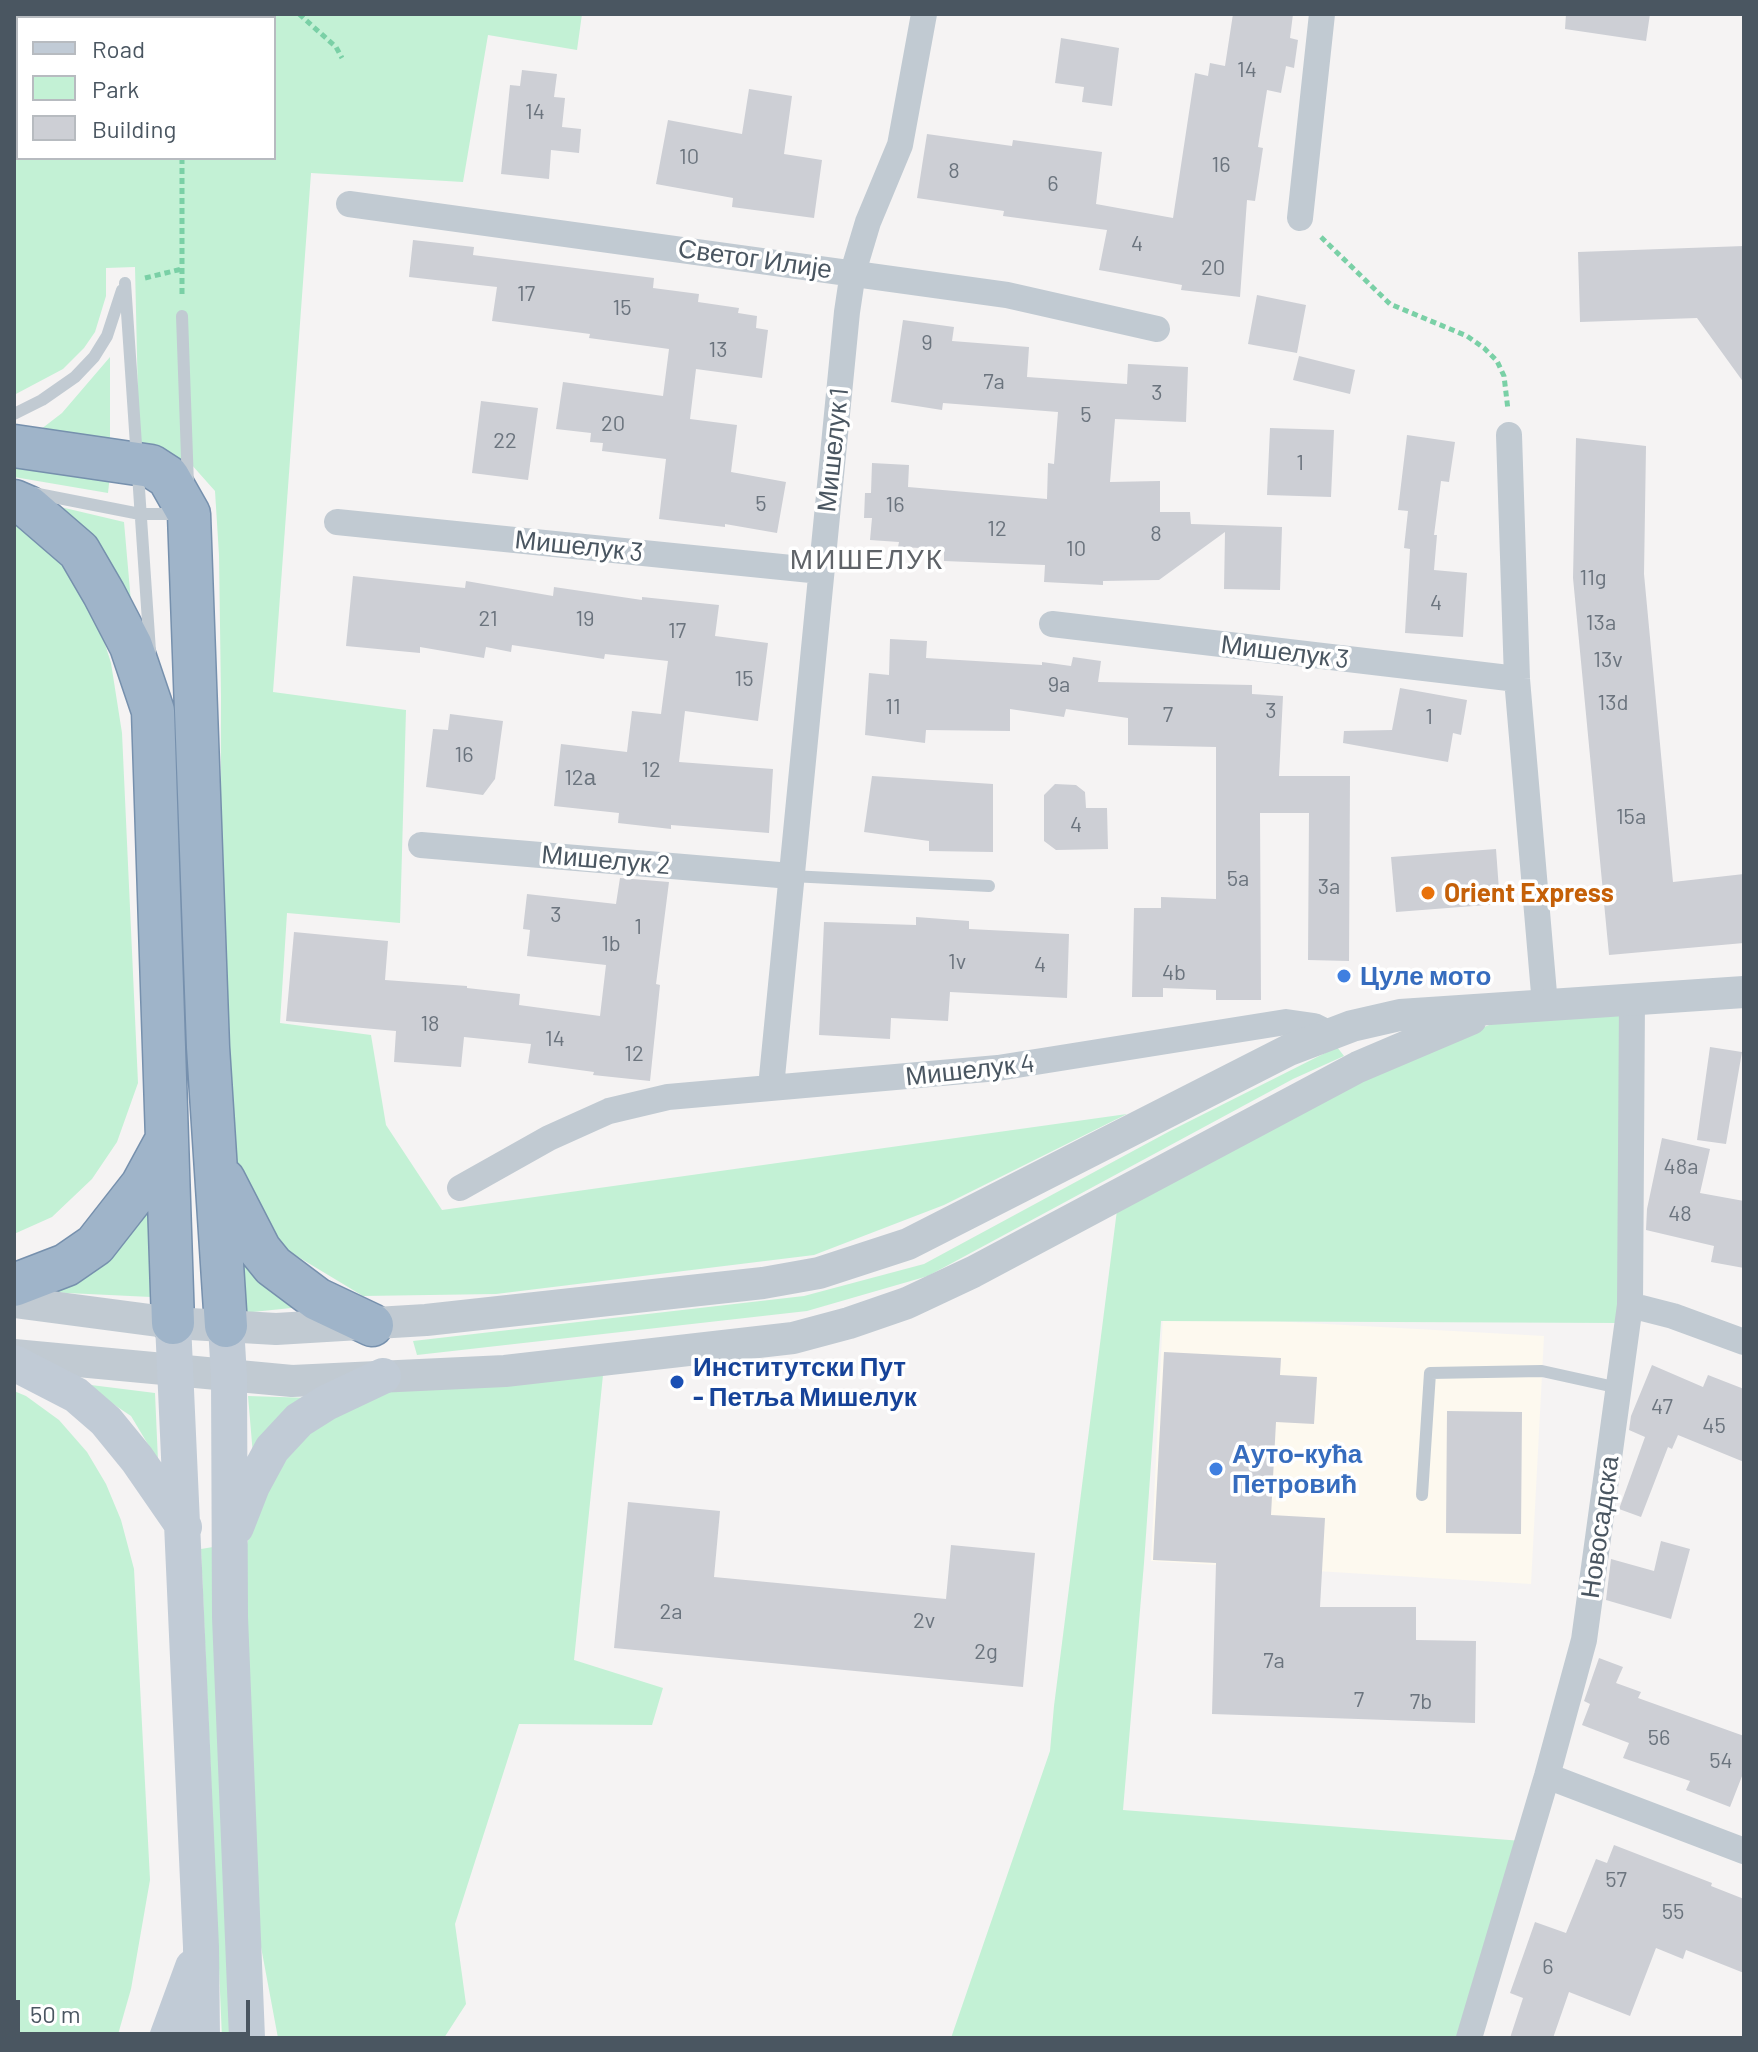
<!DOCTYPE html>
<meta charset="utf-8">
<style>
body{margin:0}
#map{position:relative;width:1758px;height:2052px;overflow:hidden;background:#f5f3f3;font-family:Barlow,sans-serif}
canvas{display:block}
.frame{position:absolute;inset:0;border:16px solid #4a5661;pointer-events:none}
.legend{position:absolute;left:16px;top:16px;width:260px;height:144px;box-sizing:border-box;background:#fff;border:2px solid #b7bbc0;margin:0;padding:10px 14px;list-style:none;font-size:24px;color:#4a5661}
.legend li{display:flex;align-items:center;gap:16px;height:40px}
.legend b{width:40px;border:2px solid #b7bbc0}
.scale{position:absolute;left:16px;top:2000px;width:234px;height:36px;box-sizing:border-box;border:4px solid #4a5661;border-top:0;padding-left:10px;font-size:24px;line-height:28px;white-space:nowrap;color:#4a5661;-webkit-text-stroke:6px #fff;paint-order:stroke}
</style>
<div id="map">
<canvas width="1758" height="2052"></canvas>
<div class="frame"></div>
<ul class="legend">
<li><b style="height:10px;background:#c1cbd6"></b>Road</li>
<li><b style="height:22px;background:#c3f1d5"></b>Park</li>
<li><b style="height:22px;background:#cdcfd5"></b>Building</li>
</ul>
<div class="scale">50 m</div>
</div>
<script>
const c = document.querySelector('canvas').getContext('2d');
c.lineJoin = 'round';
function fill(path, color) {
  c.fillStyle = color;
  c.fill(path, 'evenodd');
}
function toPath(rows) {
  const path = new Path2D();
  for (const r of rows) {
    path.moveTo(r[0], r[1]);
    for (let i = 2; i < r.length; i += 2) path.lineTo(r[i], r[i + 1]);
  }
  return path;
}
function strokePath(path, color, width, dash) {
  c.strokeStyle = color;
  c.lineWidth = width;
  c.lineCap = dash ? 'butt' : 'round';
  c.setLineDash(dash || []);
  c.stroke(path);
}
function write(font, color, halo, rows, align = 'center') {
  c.font = font + ' Barlow,sans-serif';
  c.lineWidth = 7;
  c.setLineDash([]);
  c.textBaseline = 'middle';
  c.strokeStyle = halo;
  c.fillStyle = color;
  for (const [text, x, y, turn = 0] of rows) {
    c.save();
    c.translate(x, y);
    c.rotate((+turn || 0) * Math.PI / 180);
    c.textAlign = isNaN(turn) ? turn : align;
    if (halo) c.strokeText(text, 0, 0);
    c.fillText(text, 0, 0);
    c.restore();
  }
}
fill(toPath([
 [1163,1315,1544,1336,1531,1584,1151,1561]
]), '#fdf9ef');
fill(toPath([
 [14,14,582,14,577,50,488,35,463,182,311,173,273,692,406,710,400,923,287,913,280,1023,371,1035,386,1125,442,1210,1127,1114,944,1205,814,1255,496,1294,363,1296,280,1246,259,1219,220,1123,221,696,219,555,215,491,191,464,139,443,135,267,106,268,106,296,95,332,84,348,63,369,14,395],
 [18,18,274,18,274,158,18,158],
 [110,357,110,443,36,433,62,413],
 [14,458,110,475,108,493,14,477],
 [52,505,124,522,133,625],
 [14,517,66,559,93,606,111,663,122,733,138,1083,117,1142,92,1179,52,1217,14,1234],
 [1623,1014,1620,1323,1161,1321,1144,1563,1123,1810,1535,1842,1477,2038,951,2038,1050,1751,1054,1706,1117,1210,1365,1073,1497,1022],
 [1337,1047,1344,1056,1293,1079,928,1276,807,1311,417,1355,413,1341,804,1296,924,1264,1170,1131],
 [153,1201,151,1297,46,1292,110,1259],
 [243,1250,301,1307,243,1313],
 [603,1375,574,1660,663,1688,652,1725,519,1724,455,1924,466,2004,444,2038,278,2038,256,1920,240,1569,259,1502,305,1427,387,1387],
 [83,1384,155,1393,158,1461,131,1416],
 [14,1391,26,1396,59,1420,87,1452,106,1484,121,1520,134,1569,150,1880,131,1989,117,2038,14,2038],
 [248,1396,311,1398,253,1455],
 [213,1547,235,2038,222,2038,201,1549]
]), '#c3f1d5');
fill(toPath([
 [1233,14,1293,14,1290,38,1298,40,1294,68,1286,66,1281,93,1267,90,1258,147,1263,148,1255,201,1247,200,1240,297,1181,290,1182,285,1099,270,1107,230,1003,216,1004,211,917,198,927,134,1012,146,1013,140,1102,152,1096,204,1173,218,1195,73,1208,76,1210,63,1225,66],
 [1566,14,1650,14,1646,41,1565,29],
 [1061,38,1119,48,1112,106,1082,102,1084,87,1055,83],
 [522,70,557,74,554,97,565,98,562,127,581,129,579,153,551,150,549,179,501,174,510,85,520,86],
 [749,89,792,96,784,154,822,160,814,218,732,207,733,198,656,184,668,120,742,134],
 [413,240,474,247,473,255,654,278,653,288,699,294,698,302,739,308,738,313,757,316,756,328,768,330,762,378,696,369,690,419,737,425,731,472,786,482,777,533,725,524,725,527,659,519,666,459,602,451,603,443,590,442,591,433,556,429,563,382,663,396,669,349,589,338,590,334,492,321,497,287,409,277],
 [1744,246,1744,383,1697,318,1580,322,1578,252],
 [1257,295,1306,305,1297,353,1248,344],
 [903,320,954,327,952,341,1029,347,1027,377,1127,384,1128,364,1188,367,1186,422,1115,419,1110,482,1160,481,1160,512,1190,512,1191,524,1282,527,1280,590,1224,589,1225,532,1159,580,1103,581,1103,585,1044,582,1045,565,944,561,944,549,898,547,899,542,870,540,872,518,864,518,865,493,871,493,872,463,909,465,908,487,1047,499,1048,463,1054,464,1058,412,943,403,942,410,891,402],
 [1299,356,1355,370,1350,394,1293,380],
 [481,401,538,408,528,480,472,473],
 [1270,428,1334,430,1331,497,1267,495],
 [1407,435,1455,442,1449,482,1441,481,1434,535,1437,535,1434,570,1467,573,1463,637,1405,633,1410,549,1404,548,1408,511,1398,510],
 [1576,438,1646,446,1644,574,1673,882,1744,874,1744,943,1609,955,1573,578],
 [353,576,465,588,466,581,553,596,554,587,642,600,642,597,719,605,715,636,768,643,758,721,685,711,679,762,773,769,769,833,671,825,671,829,618,823,619,813,554,806,561,744,627,752,632,711,661,714,668,661,605,654,604,659,512,645,511,652,486,647,484,658,420,647,420,653,346,646],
 [890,639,927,641,926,658,1042,665,1042,662,1071,666,1073,657,1101,661,1098,682,1252,685,1252,694,1283,696,1279,776,1350,776,1349,961,1308,960,1309,813,1260,813,1261,1000,1216,1000,1216,990,1163,988,1163,997,1132,997,1134,908,1161,908,1161,897,1216,899,1216,747,1128,745,1128,718,1066,709,1064,717,1010,709,1010,731,926,730,925,743,865,735,869,673,889,675],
 [1400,688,1467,700,1461,735,1453,733,1448,762,1343,743,1344,731,1392,730],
 [450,714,503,721,495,779,483,795,426,787,433,729,448,730],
 [872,776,993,784,993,852,929,851,929,841,864,832],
 [1055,784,1076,785,1085,792,1086,808,1107,808,1108,849,1056,850,1044,841,1044,795],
 [1496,849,1500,904,1396,912,1391,857],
 [620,878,669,882,656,984,660,985,650,1081,593,1075,594,1072,528,1063,531,1044,464,1037,461,1067,394,1062,396,1031,286,1021,294,932,388,941,385,980,467,986,467,988,520,994,519,1005,600,1016,606,965,527,956,530,930,523,929,527,894,616,904],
 [916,917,969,921,969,929,1069,934,1067,998,950,992,948,1021,891,1018,890,1039,819,1035,824,922,916,925],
 [1710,1047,1742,1052,1726,1144,1697,1140],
 [1662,1138,1710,1149,1700,1193,1744,1201,1744,1268,1711,1262,1714,1246,1646,1230,1647,1209],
 [1164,1352,1281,1358,1280,1375,1317,1377,1314,1424,1276,1422,1271,1515,1325,1518,1320,1607,1416,1607,1416,1640,1476,1641,1475,1723,1212,1714,1216,1563,1153,1560],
 [1652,1365,1703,1387,1708,1375,1744,1389,1744,1462,1678,1435,1672,1449,1668,1447,1641,1517,1619,1509,1645,1437,1629,1430,1631,1416],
 [1447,1411,1522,1412,1521,1534,1446,1533],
 [628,1502,720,1511,714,1577,946,1599,951,1545,1035,1553,1023,1687,614,1648],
 [1661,1541,1690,1549,1671,1619,1606,1600,1611,1559,1654,1571],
 [1599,1658,1623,1667,1616,1683,1641,1692,1638,1698,1744,1736,1744,1771,1730,1807,1686,1790,1690,1781,1623,1758,1629,1743,1582,1725,1590,1704,1584,1701],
 [1614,1845,1712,1883,1711,1886,1744,1899,1744,1973,1686,1950,1683,1959,1656,1948,1630,2016,1569,1992,1553,2038,1510,2038,1523,1998,1510,1993,1535,1922,1566,1933,1596,1859,1607,1863]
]), '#cdcfd5');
const trunk = toPath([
 [14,446,151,466,168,477,189,514,208,1047,226,1326],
 [14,501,28,507,79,551,104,594,131,646,153,711,173,1323],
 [224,1180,260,1250,273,1266,317,1299,372,1325],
 [14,1285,66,1265,95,1245,142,1185,167,1139]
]);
strokePath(trunk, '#7690ad', 45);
strokePath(toPath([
 [299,14,336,47,342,58],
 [199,18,201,14],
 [182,158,182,295],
 [1321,237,1390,304,1467,336,1484,348,1497,361,1504,376,1508,410],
 [145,278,182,269]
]), '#7ad0a6', 5, [6, 4]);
strokePath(toPath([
 [125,283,150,651],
 [182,316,188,485],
 [14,414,42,400,75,377,94,357,107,336,122,290],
 [33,493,140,514,180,514],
 [791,876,989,886],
 [1422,1495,1430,1373,1542,1371,1619,1388]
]), '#c1cad2', 12);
strokePath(toPath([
 [349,204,1007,295,1157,329],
 [1300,218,1322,14],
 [1509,435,1517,679,1545,1005],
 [337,522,821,571],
 [1052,624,1517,679],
 [421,845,791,876],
 [771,1087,847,312,853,272,868,222,900,145,924,14],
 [460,1188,549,1138,609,1111,668,1097,998,1068,1286,1022,1314,1026,1330,1034],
 [1630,1305,1673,1316,1744,1342],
 [1547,1776,1744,1851],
 [1469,2038,1547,1776,1584,1640,1630,1305,1632,1000]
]), '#c1cad2', 26);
strokePath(toPath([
 [14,1302,173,1323,276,1329,426,1320,763,1283,819,1273,908,1244,1289,1050,1352,1026,1400,1015,1744,992],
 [14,1355,292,1381,505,1371,793,1338,849,1323,907,1303,973,1272,1358,1067,1471,1019]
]), '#c1cad2', 32);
strokePath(toPath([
 [173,1323,201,1947,202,2038],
 [226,1326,229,1377,230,1617,247,2038],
 [14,1363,76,1395,106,1421,137,1459,184,1527],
 [236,1527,252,1486,272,1449,299,1420,326,1403,383,1376],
 [167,2038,193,1967]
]), '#c1cbd6', 36);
strokePath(trunk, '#9fb4c9', 42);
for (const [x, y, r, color] of [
 [1428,893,8,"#e8710a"],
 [1344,976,8,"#3f7fe0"],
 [677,1382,8,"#1a4fb4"],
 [1216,1469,8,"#3f7fe0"]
]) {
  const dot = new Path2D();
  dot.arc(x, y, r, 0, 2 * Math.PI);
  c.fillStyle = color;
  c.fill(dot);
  strokePath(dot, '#fff', 3);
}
write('22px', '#6b747e', null, [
 ["14",1247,70],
 ["14",535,112],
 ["10",689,157],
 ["16",1221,165],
 ["8",954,171],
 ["6",1053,184],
 ["4",1137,244],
 ["20",1213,268],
 ["17",526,294],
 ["15",622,308],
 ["9",927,343],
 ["13",718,350],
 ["7a",994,382],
 ["3",1157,393],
 ["5",1086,415],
 ["20",613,424],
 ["22",505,441],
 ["1",1300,463],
 ["5",761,504],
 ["16",895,505],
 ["12",997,529],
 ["8",1156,534],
 ["10",1076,549],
 ["11g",1593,578],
 ["4",1436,603],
 ["21",488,619],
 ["19",585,619],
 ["13a",1601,623],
 ["17",677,631],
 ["13v",1608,660],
 ["15",744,679],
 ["9a",1059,685],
 ["13d",1613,703],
 ["11",893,707],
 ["3",1271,711],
 ["7",1168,715],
 ["1",1429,717],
 ["16",464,755],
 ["12",651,770],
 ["12а",580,778],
 ["15a",1631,817],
 ["4",1076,825],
 ["5a",1238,879],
 ["3a",1329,887],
 ["3",556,915],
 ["1",638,927],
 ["1b",611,944],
 ["1v",957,962],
 ["4",1040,965],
 ["4b",1174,973],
 ["18",430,1024],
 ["14",555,1039],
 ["12",634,1054],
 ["48a",1681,1167],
 ["48",1680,1214],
 ["47",1662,1407],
 ["45",1714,1426],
 ["2a",671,1612],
 ["2v",924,1621],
 ["2g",986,1652],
 ["7a",1274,1661],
 ["7",1359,1700],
 ["7b",1421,1702],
 ["56",1659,1738],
 ["54",1721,1761],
 ["57",1616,1880],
 ["55",1673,1912],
 ["6",1548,1967]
]);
write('26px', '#4a5661', '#fff', [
 ["Светог Илије",755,259,8],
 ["Мишелук 1",833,450,-84],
 ["Мишелук 3",579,546,6],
 ["Мишелук 3",1285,652,7],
 ["Мишелук 2",606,860,5],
 ["Мишелук 4",970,1070,-6],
 ["Новосадска",1600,1527,-82]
]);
write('bold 26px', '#c56008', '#fff', [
 ["Orient Express",1444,893]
], 'left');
write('bold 26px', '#366cbe', '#fff', [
 ["Цуле мото",1360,976],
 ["Ауто-кућа",1232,1454],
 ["Петровић",1232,1484]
], 'left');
write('bold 26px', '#164399', '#fff', [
 ["Институтски Пут",693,1367],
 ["- Петља Мишелук",693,1397]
], 'left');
c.letterSpacing = '2px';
write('28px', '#5f6368', '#fff', [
 ["МИШЕЛУК",867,560]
]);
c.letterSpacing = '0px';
</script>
